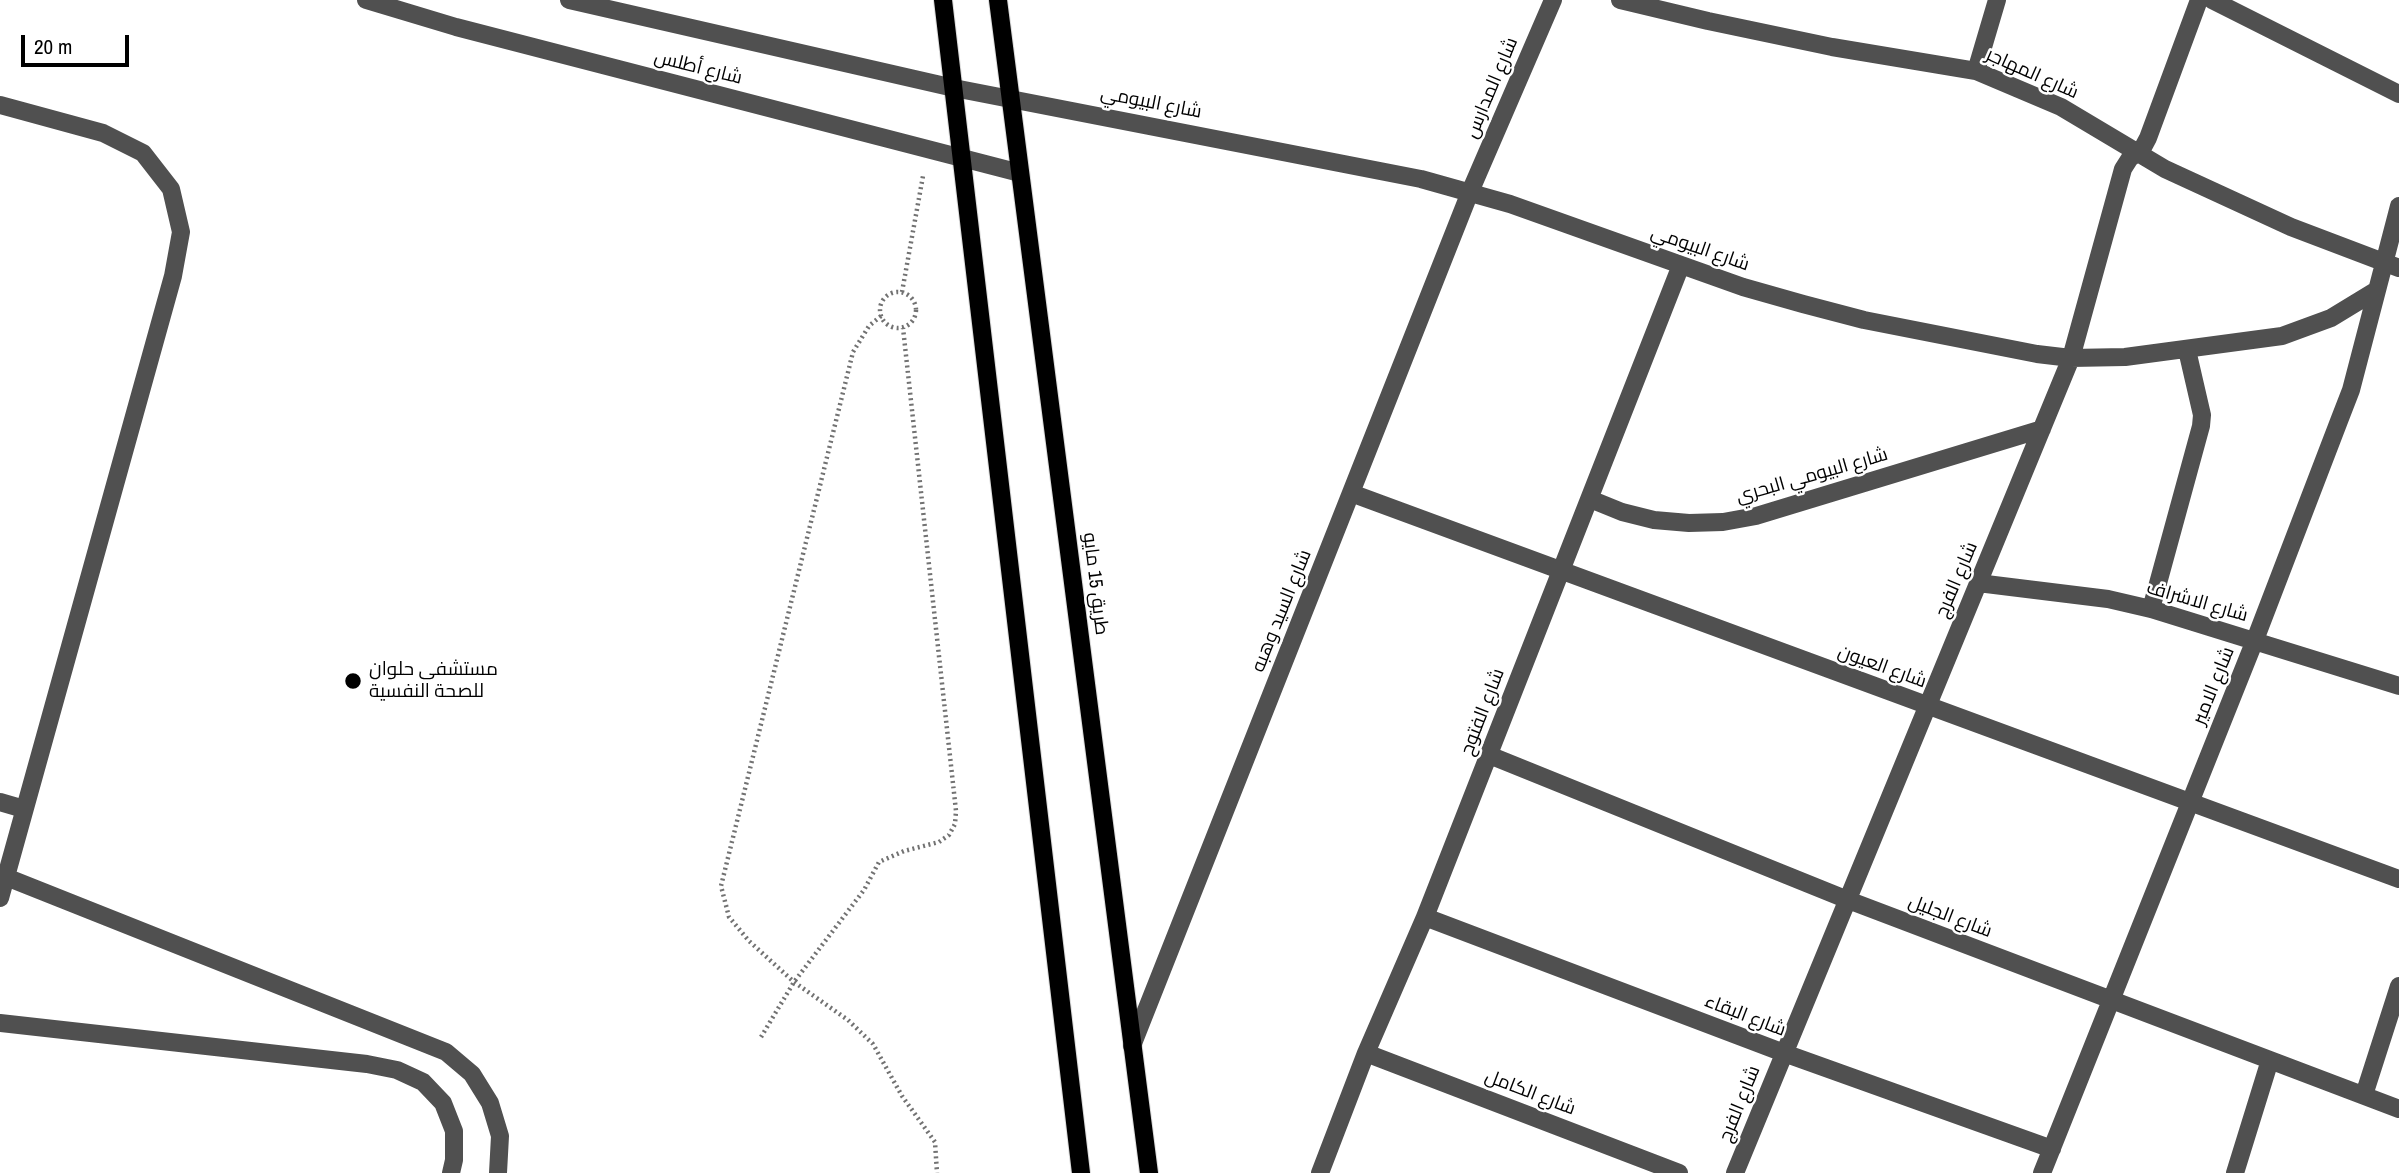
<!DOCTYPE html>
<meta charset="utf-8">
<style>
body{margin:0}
#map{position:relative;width:2399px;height:1173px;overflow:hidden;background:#fff;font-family:"Archivo Narrow",sans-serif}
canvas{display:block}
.scale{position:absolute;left:21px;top:35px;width:108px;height:32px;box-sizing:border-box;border:4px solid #000;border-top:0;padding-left:9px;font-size:21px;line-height:24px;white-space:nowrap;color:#000;-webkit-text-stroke:5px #fff;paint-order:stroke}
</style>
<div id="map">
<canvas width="2399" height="1173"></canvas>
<div class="scale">20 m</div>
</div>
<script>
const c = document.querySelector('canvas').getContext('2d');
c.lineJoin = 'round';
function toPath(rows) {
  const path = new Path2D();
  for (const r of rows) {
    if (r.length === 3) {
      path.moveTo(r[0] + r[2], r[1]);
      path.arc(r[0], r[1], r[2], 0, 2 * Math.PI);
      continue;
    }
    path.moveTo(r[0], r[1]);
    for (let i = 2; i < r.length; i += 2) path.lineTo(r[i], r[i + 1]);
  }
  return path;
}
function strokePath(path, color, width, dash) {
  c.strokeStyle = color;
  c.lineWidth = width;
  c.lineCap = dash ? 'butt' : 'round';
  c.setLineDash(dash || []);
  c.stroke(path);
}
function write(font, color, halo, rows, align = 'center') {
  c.font = font + ' "Archivo Narrow",Cairo,sans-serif';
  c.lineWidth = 5;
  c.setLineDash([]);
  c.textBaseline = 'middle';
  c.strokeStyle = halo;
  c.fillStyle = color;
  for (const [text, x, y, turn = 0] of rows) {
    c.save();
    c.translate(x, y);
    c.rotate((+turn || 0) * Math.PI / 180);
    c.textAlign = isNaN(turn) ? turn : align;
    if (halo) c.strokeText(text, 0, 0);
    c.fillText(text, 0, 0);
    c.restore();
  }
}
const major = toPath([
 [943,0,1081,1173],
 [998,0,1149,1173]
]);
strokePath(major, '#dbdbdb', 20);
strokePath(toPath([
 [902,292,923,176],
 [898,310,18],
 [881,316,869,326,853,352,721,886,729,917,749,941,794,982,848,1020,873,1044,902,1096,935,1142,937,1173],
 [761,1037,794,982,864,890,879,862,904,851,939,842,949,835,955,824,956,811,903,328]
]), '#727272', 4.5, [2, 3.5]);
strokePath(toPath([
 [366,0,456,27,1020,173],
 [569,0,954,88,1421,179,1510,204,1743,287,1803,304,1864,320,2037,354,2071,358,2125,357,2282,336,2331,318,2377,290],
 [1620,0,1708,21,1832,47,1976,71,2061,107,2165,169,2291,227,2399,268],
 [2212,0,2399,94],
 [1976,71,1997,0],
 [0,105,103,133,143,153,171,189,181,232,173,276,0,898],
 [1351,493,2399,879],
 [1590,499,1622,512,1654,520,1689,523,1723,522,1756,516,2042,429],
 [1978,583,2108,599,2151,609,2399,686],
 [2151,609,2201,426,2202,415,2187,350],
 [1489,755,1848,900,2399,1109],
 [0,802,24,809],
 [6,877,446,1052,472,1074,490,1103,500,1136,498,1173],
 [1425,917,1784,1053,2052,1149],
 [0,1023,367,1064,397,1070,423,1082,443,1103,454,1131,454,1160,451,1173],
 [1132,1046,1470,192,1553,0],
 [1366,1053,1679,1173],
 [2364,1095,2399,986],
 [1320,1173,1366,1053,1425,917,1681,265],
 [1735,1173,2071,358,2123,169,2130,158,2141,151,2148,138,2199,0],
 [2042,1173,2255,640,2339,421,2351,390,2399,206],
 [2235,1173,2270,1060]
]), '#505050', 18);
strokePath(major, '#000', 18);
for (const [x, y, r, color] of [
 [353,681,9,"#000"]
]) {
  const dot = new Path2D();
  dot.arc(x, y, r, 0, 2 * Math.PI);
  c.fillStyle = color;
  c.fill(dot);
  strokePath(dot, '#fff', 2.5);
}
write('19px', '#000', '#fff', [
 ["شارع أطلس",698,68,14],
 ["شارع المهاجر",2032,74,24],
 ["شارع المدارس",1492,88,-67],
 ["شارع البيومي",1151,103,11],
 ["شارع البيومي",1700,249,19],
 ["شارع البيومي البحري",1812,476,-16],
 ["شارع الفرج",1957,580,-67],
 ["طريق 15 مايو",1095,584,83],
 ["شارع الاشراف",2197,602,16],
 ["شارع السيد وهبه",1282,611,-68],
 ["شارع العيون",1882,667,20],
 ["شارع الامير",2214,686,-68],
 ["شارع الفتوح",1483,712,-69],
 ["شارع الجليل",1950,917,21],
 ["شارع البقاء",1745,1016,21],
 ["شارع الكامل",1530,1093,21],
 ["شارع الفرج",1740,1104,-68]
]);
write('19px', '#000', '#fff', [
 ["مستشفي حلوان",369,670],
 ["للصحة النفسية",369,692]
], 'left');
</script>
